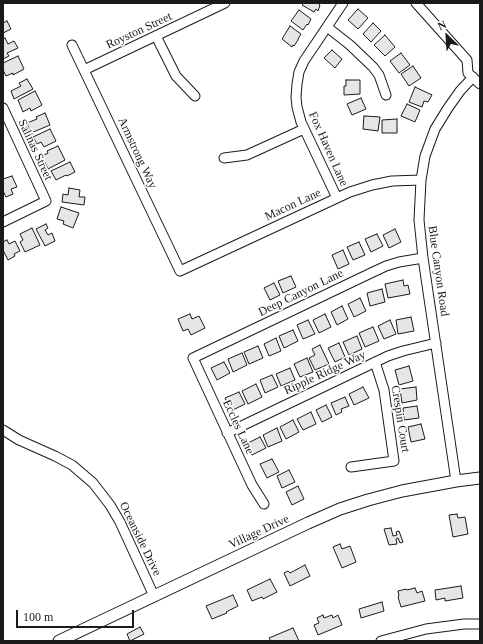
<!DOCTYPE html>
<style>
body{margin:0}
#map{position:relative;width:483px;height:644px;overflow:hidden;background:#fff;font-family:Georgia,serif}
canvas{display:block}
.frame{position:absolute;inset:0;border:4px solid #1a1a1a;pointer-events:none}
.north{position:absolute;left:427px;top:16px;width:40px;height:40px;-webkit-text-stroke:3px #fff;paint-order:stroke;rotate:335deg;font-size:11px;font-weight:700;line-height:16px;text-align:center;color:#1a1a1a}
.north::after{content:'';display:block;margin:auto;width:14px;height:18px;background:#1a1a1a;clip-path:polygon(50% 0,100% 100%,50% 72%,0 100%)}
.scale{position:absolute;left:16px;top:610px;width:118px;height:18px;box-sizing:border-box;border:2px solid #1a1a1a;border-top:0;padding-left:5px;font-size:12px;line-height:14px;white-space:nowrap;color:#1a1a1a;-webkit-text-stroke:3px #fff;paint-order:stroke}
</style>
<div id="map">
<canvas width="483" height="644"></canvas>
<div class="frame"></div>
<div class="north">N</div>
<div class="scale">100 m</div>
</div>
<script>
const c = document.querySelector('canvas').getContext('2d');
c.lineJoin = 'round';
function fill(path, color) {
  c.fillStyle = color;
  c.fill(path, 'evenodd');
}
function toPath(rows) {
  const path = new Path2D();
  for (const r of rows) {
    path.moveTo(r[0], r[1]);
    for (let i = 2; i < r.length; i += 2) path.lineTo(r[i], r[i + 1]);
  }
  return path;
}
function strokePath(path, color, width, dash) {
  c.strokeStyle = color;
  c.lineWidth = width;
  c.lineCap = dash ? 'butt' : 'round';
  c.setLineDash(dash || []);
  c.stroke(path);
}
function write(font, color, halo, rows, align = 'center') {
  c.font = font + ' Georgia,serif';
  c.lineWidth = 3;
  c.setLineDash([]);
  c.textBaseline = 'middle';
  c.strokeStyle = halo;
  c.fillStyle = color;
  for (const [text, x, y, turn = 0] of rows) {
    c.save();
    c.translate(x, y);
    c.rotate((+turn || 0) * Math.PI / 180);
    c.textAlign = isNaN(turn) ? turn : align;
    if (halo) c.strokeText(text, 0, 0);
    c.fillText(text, 0, 0);
    c.restore();
  }
}
const building = toPath([
 [304,3,320,3,319,4,320,5,318,11,316,9,314,12,302,5,304,3],
 [358,9,368,18,358,29,348,20,358,9],
 [299,10,311,19,308,25,307,24,303,30,291,21,299,10],
 [7,21,11,29,3,33,3,23,7,21],
 [373,23,381,31,371,42,363,34,373,23],
 [290,26,301,34,298,39,298,40,294,46,293,45,292,47,282,39,290,26],
 [385,35,395,47,385,56,374,45,385,35],
 [5,38,8,44,14,41,18,48,7,53,9,56,3,59,3,39,5,38],
 [332,50,342,59,335,68,324,58,332,50],
 [401,53,410,65,399,73,390,61,401,53],
 [18,56,24,69,13,75,13,73,6,76,3,70,3,63,18,56],
 [413,66,421,78,409,86,401,74,413,66],
 [27,79,33,89,14,99,11,91,21,86,19,83,27,79],
 [346,80,360,80,360,94,344,95,344,86,346,86,346,80],
 [415,87,432,95,428,102,424,101,422,107,409,102,415,87],
 [35,91,42,105,31,111,30,108,23,112,18,100,35,91],
 [361,98,366,109,352,115,347,104,361,98],
 [407,104,420,110,415,122,401,116,407,104],
 [45,113,50,125,31,133,27,123,37,119,36,117,45,113],
 [364,116,380,117,378,131,363,129,364,116],
 [397,119,397,133,382,133,382,120,397,119],
 [50,129,56,141,44,147,41,142,37,144,33,137,50,129],
 [58,146,65,160,48,169,42,156,48,153,47,151,58,146],
 [70,162,75,172,67,176,66,175,56,180,51,171,70,162],
 [12,176,17,187,11,189,13,194,6,197,3,191,3,179,12,176],
 [69,188,80,190,79,197,85,197,84,205,62,202,63,194,68,195,69,188],
 [61,207,79,213,73,228,63,224,64,221,57,219,61,207],
 [46,224,48,228,45,230,48,235,52,233,55,241,45,246,36,229,46,224],
 [32,228,40,245,25,252,20,242,23,240,20,234,32,228],
 [395,229,401,242,389,248,383,235,395,229],
 [377,234,383,246,371,252,365,239,377,234],
 [7,240,9,244,15,241,20,251,14,254,15,256,8,260,3,250,3,242,7,240],
 [359,242,365,255,353,260,347,247,359,242],
 [343,250,349,264,338,269,332,255,343,250],
 [291,276,296,287,283,293,278,281,291,276],
 [403,280,404,286,408,285,410,294,388,298,385,284,403,280],
 [274,283,280,295,270,300,264,288,274,283],
 [382,289,385,302,370,306,367,293,382,289],
 [360,298,366,311,354,317,348,304,360,298],
 [342,306,348,319,337,325,331,312,342,306],
 [190,314,192,319,199,316,205,328,191,335,188,329,183,331,178,319,190,314],
 [325,314,331,327,319,333,313,320,325,314],
 [411,317,414,331,398,334,396,320,411,317],
 [308,320,315,334,303,339,297,325,308,320],
 [390,320,396,334,384,339,378,326,390,320],
 [373,327,379,341,365,347,359,333,373,327],
 [293,330,298,341,284,348,279,336,293,330],
 [357,336,362,349,349,355,343,342,357,336],
 [276,338,281,351,269,356,264,344,276,338],
 [339,343,345,357,335,362,328,348,339,343],
 [320,345,329,364,315,370,309,358,315,355,312,349,320,345],
 [258,346,263,358,249,364,244,352,258,346],
 [242,353,247,365,233,372,228,359,242,353],
 [307,358,313,372,300,377,294,364,307,358],
 [224,362,230,373,217,380,211,368,224,362],
 [409,366,413,381,399,385,395,370,409,366],
 [290,368,295,380,281,386,276,374,290,368],
 [272,375,278,387,265,393,260,380,272,375],
 [256,384,262,397,248,404,242,391,256,384],
 [363,387,369,398,354,405,349,394,363,387],
 [416,387,417,400,402,403,400,389,416,387],
 [239,392,245,404,231,411,225,398,239,392],
 [345,397,349,406,341,409,342,412,336,415,331,403,345,397],
 [326,405,332,417,322,422,316,410,326,405],
 [417,406,419,418,404,420,403,408,417,406],
 [311,412,316,424,303,430,297,419,311,412],
 [293,420,299,432,286,439,280,427,293,420],
 [421,424,425,439,411,442,408,427,421,424],
 [277,428,282,441,268,447,263,435,277,428],
 [260,437,266,448,252,455,246,444,260,437],
 [272,459,279,472,267,478,260,464,272,459],
 [289,470,295,482,282,488,277,476,289,470],
 [298,486,304,499,292,505,286,492,298,486],
 [457,514,458,518,465,517,468,534,453,537,449,515,457,514],
 [391,528,393,536,397,535,396,532,399,531,403,542,400,543,398,538,396,539,397,544,389,545,384,529,391,528],
 [340,544,342,549,350,546,356,562,342,568,333,547,340,544],
 [305,565,310,576,290,586,284,573,288,571,290,573,305,565],
 [270,579,277,592,263,599,262,597,252,601,247,590,270,579],
 [461,586,463,598,445,601,445,598,436,600,435,590,461,586],
 [415,588,417,593,422,591,425,601,401,607,398,597,399,596,398,591,406,589,407,590,415,588],
 [233,595,238,606,226,612,227,613,212,619,206,606,233,595],
 [382,602,384,611,361,618,359,609,382,602],
 [323,615,324,618,332,615,333,618,338,615,342,625,318,635,314,625,319,623,317,618,323,615],
 [140,627,144,634,130,641,127,634,140,627],
 [293,628,299,641,271,641,269,638,293,628]
]);
fill(building, '#e6e6e6');
strokePath(building, '#1a1a1a', 1);
const minor = toPath([
 [416,3,467,60,468,73,480,84],
 [327,27,350,45,373,67,379,75,386,95],
 [156,36,176,76,195,96],
 [72,45,180,271,350,192,372,185,392,181,421,180],
 [84,70,225,3],
 [3,108,46,201,3,222],
 [224,158,247,155,304,129],
 [337,198,301,122,297,107,296,97,297,84,299,72,304,61,343,3],
 [3,430,19,440,55,456,72,465,93,483,110,505,120,522,154,596],
 [227,433,388,356,403,351,436,343],
 [351,467,394,461,384,390,375,362],
 [456,481,423,258,419,220,421,180,425,156,435,129,448,108,460,91,473,77],
 [264,504,252,485,193,358,371,273,386,266,399,262,423,258],
 [381,641,426,629,464,624,480,624]
]);
const major = toPath([
 [59,641,308,523,340,509,368,500,402,491,456,481,480,478]
]);
strokePath(minor, '#1a1a1a', 11);
strokePath(major, '#1a1a1a', 13);
strokePath(minor, '#fff', 9);
strokePath(major, '#fff', 11);
write('12px', '#1a1a1a', '#fff', [
 ["Royston Street",139,31,-25],
 ["Fox Haven Lane",328,149,66],
 ["Salinas Street",35,150,65],
 ["Armstrong Way",137,153,65],
 ["Macon Lane",293,205,-25],
 ["Blue Canyon Road",438,271,82],
 ["Deep Canyon Lane",301,293,-26],
 ["Ripple Ridge Way",325,373,-25],
 ["Crespin Court",400,419,81],
 ["Eccles Lane",238,427,65],
 ["Village Drive",259,532,-25],
 ["Oceanside Drive",140,539,64]
]);
</script>
